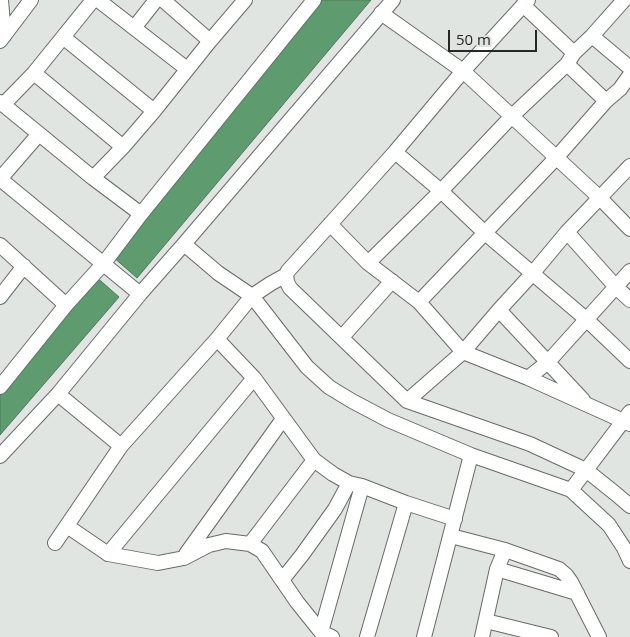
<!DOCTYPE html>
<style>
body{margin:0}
#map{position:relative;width:630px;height:637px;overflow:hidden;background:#e1e5e2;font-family:"Open Sans",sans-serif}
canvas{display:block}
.scale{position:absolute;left:448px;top:30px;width:89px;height:22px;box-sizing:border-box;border:2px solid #262827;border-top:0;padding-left:6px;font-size:15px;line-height:18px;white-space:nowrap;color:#262827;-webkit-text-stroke:4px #e1e5e2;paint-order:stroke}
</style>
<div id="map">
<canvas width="630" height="637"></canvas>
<div class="scale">50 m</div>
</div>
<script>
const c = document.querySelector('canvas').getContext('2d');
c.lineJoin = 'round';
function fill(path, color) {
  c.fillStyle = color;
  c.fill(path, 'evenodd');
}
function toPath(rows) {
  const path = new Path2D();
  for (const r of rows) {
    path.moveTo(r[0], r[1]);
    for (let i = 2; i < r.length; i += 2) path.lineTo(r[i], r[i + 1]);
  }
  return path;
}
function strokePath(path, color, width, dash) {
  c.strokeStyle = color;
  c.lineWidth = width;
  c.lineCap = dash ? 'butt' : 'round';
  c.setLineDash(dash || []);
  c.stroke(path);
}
const water = toPath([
 [320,0,371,0,137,278,112,256,320,0],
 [94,275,119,297,0,435,0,389,94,275]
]);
fill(water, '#5e9c70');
strokePath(water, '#4d795a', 1);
const minor = toPath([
 [1,0,4,36],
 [98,0,187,69],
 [163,0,210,41],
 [528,0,463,71,395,152,288,271,286,275,287,282,290,288,407,401,530,444,586,470,616,494,630,506],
 [523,5,574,53],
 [381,13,463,71,600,198,630,229],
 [134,28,156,0],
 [592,36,630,68],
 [63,37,154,111],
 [0,41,31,0],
 [567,64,606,101],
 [34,73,123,147],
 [0,102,93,178,141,214],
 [3,105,34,73,93,0],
 [395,152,441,191,485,233,586,319,630,361],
 [93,178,123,147,154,111,210,41,245,0],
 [0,179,140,294],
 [0,179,39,134],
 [330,224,368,263,419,302,463,352,528,378,630,424],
 [567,232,616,287,630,300],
 [184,244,218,273,252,296,307,367,329,387,352,401,388,420,471,455,571,490,609,525,624,548,630,561],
 [0,245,66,305],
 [368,263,441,191,512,116,567,64,574,53,592,36,624,0],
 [0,297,24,266],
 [419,302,556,158,606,101,620,89,630,75],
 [499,310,583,400],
 [342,337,392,281],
 [217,339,254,378,314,460,333,474,349,483,362,486,406,503,455,519],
 [528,378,548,362,630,271],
 [0,387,66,305,104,263,141,214,314,0],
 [58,394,121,446],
 [407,401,463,352,499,310,532,274,567,232,630,166],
 [0,456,58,394,140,294,184,244,393,0],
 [571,490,630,412],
 [67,526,108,554,158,563,184,558,209,545,226,541,250,544,262,551,297,602,321,632,332,637],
 [451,536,505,550,559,569,566,575,571,582,599,637],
 [55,543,121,446,217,339,252,296,270,284,286,275],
 [250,544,314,460],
 [108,554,254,378],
 [186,554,283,419],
 [497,569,577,593],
 [282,580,302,555,335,509,349,483],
 [486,621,551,637],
 [321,632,362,486],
 [367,637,406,503],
 [424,637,471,455],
 [482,637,497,569,505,550]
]);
strokePath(minor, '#676a67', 16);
strokePath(minor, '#fff', 14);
</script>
